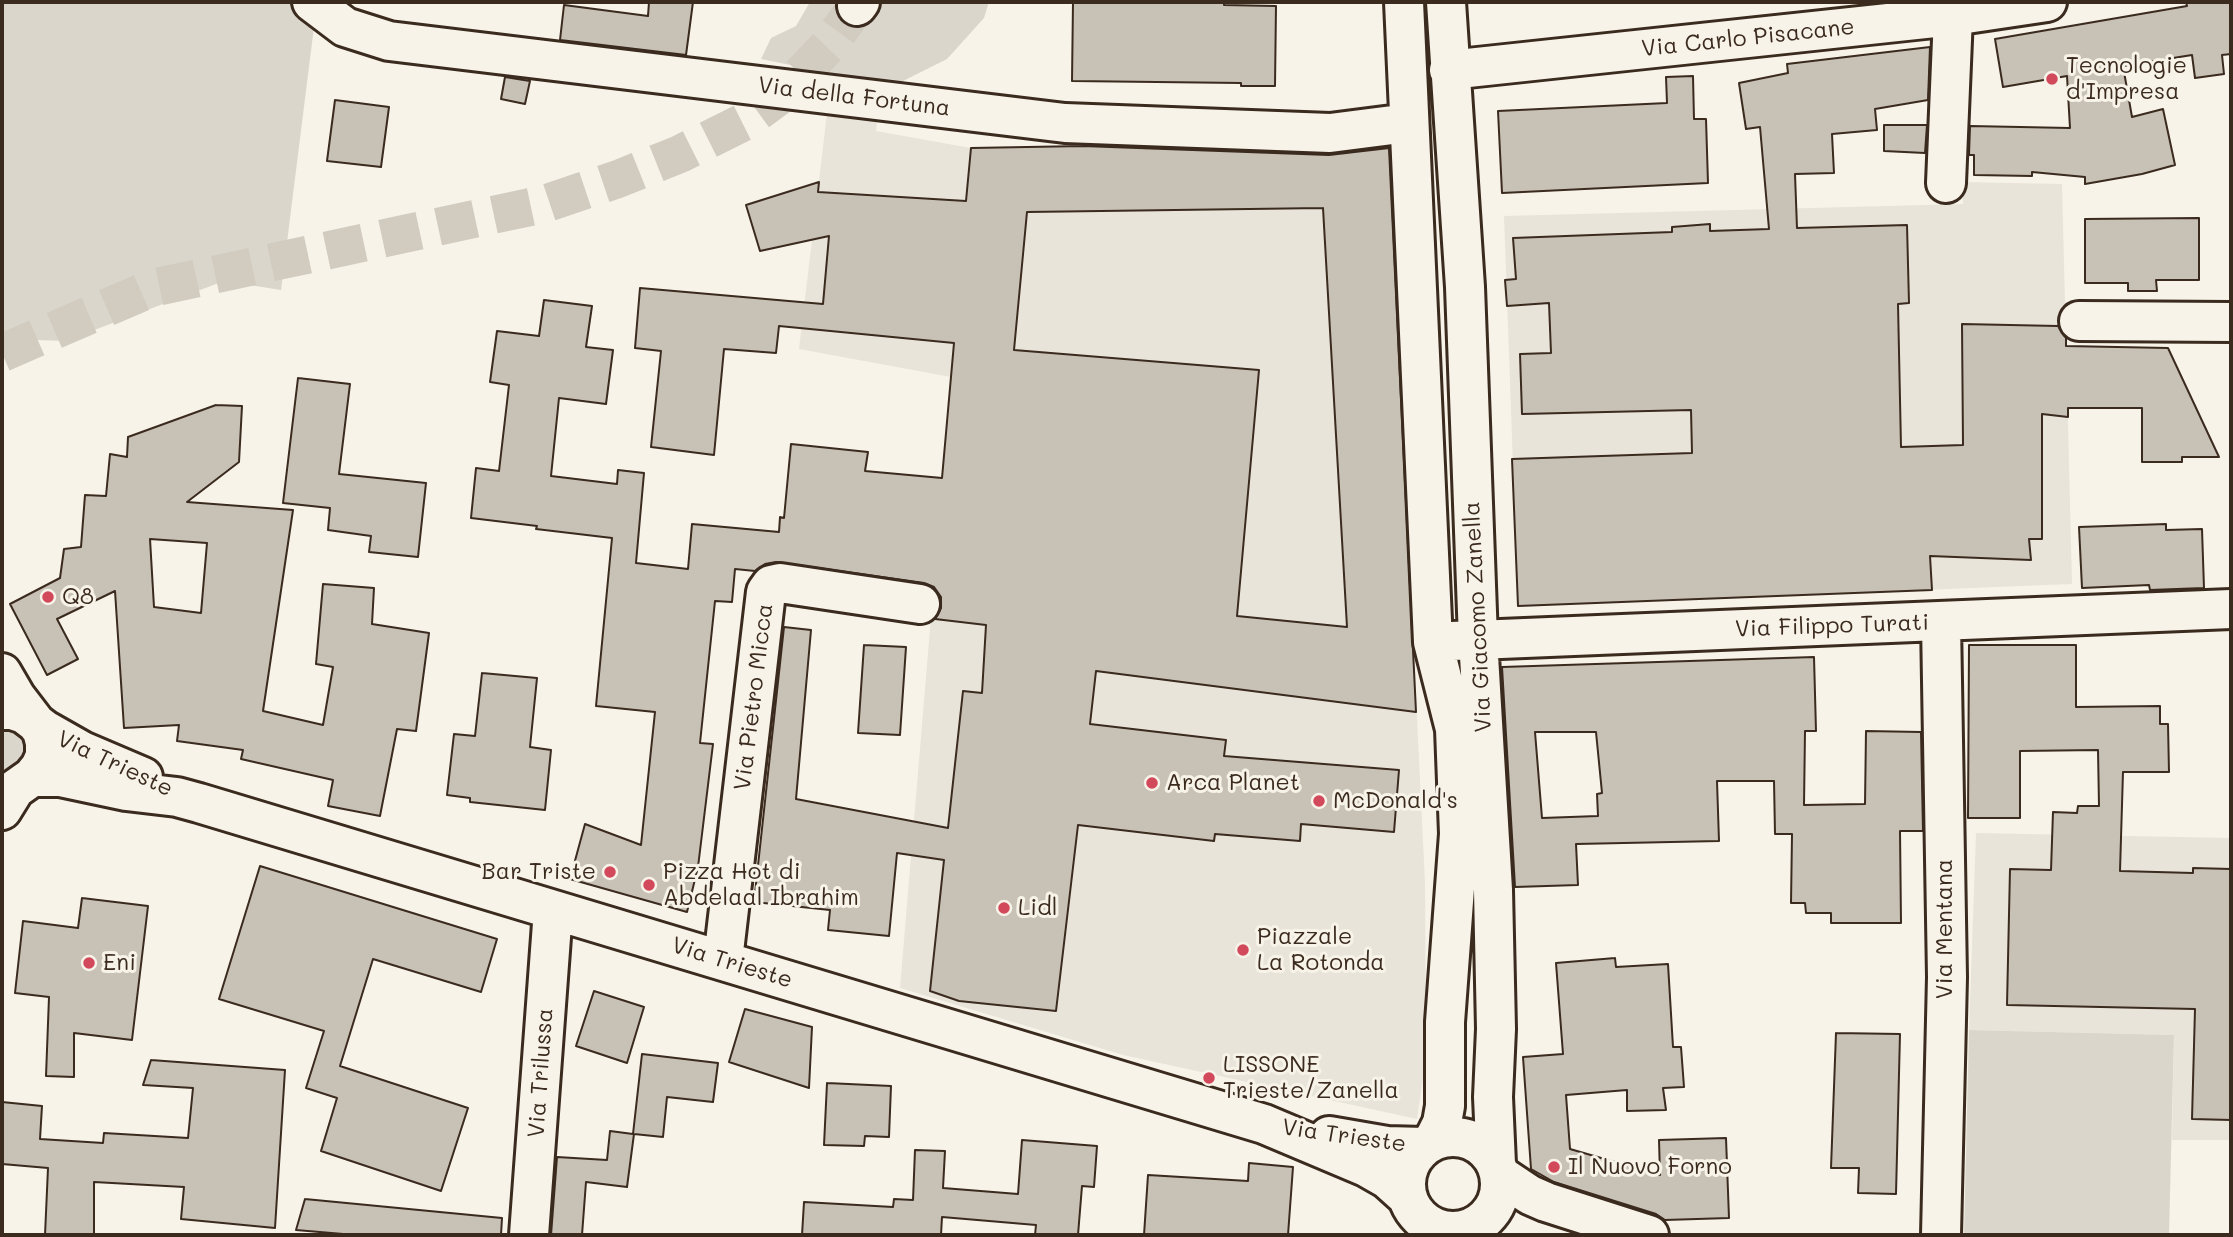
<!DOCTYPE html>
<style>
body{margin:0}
#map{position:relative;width:2233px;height:1237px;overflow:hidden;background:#f7f3e8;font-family:Mali,sans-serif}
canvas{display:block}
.frame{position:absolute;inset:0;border:4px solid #3b2a1e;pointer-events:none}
</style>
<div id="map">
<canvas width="2233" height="1237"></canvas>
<div class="frame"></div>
</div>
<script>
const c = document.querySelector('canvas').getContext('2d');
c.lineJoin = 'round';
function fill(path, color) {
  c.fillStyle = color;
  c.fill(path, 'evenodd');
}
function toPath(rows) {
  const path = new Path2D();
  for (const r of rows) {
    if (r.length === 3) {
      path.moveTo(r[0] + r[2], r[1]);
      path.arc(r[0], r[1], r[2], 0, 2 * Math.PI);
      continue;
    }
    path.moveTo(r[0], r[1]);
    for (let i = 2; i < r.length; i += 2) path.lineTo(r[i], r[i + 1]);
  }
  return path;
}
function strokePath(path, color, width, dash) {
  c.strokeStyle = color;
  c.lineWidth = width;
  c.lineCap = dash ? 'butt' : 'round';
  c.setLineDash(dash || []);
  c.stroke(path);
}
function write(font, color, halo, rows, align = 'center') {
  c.font = font + ' Mali,sans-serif';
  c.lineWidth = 6;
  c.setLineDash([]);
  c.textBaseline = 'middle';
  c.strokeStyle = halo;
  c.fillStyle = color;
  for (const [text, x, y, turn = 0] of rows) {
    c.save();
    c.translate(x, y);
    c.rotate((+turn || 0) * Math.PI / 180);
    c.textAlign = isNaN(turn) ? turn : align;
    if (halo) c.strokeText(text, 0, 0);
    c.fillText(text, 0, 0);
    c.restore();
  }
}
fill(toPath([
 [828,105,878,111,876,131,971,148,1389,140,1425,883,1426,1032,1424,1071,1417,1119,1123,1055,900,988,951,377,799,349],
 [1962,182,2062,184,2072,584,1518,606,1504,216,1963,204],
 [1976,833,2231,838,2231,1140,2172,1140,2174,1035,1969,1030]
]), '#e9e4d9');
fill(toPath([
 [2,2,293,2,315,19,281,290,224,281,65,341,8,339,2,332],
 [810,2,989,2,984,18,947,59,893,86,761,59,771,38,796,26],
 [2,726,23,733,29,754,14,770,2,770],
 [1969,1030,2174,1035,2169,1235,1964,1235]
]), '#dbd6cb');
const building = toPath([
 [649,2,693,2,686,55,560,40,564,5,648,16,649,2],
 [1073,2,1224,2,1224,5,1276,6,1275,86,1241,86,1241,83,1072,81,1073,2],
 [2186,2,2231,2,2231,54,2222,55,2224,74,2195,78,2192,55,2123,66,2132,117,2163,109,2175,165,2142,174,2085,184,2085,177,2032,172,2032,176,1974,175,1974,155,1969,155,1970,126,2070,128,2067,76,2003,87,1995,39,2187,6,2186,2],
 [1930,47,1928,100,1875,109,1877,130,1832,134,1834,173,1795,174,1797,228,1907,225,1909,303,1898,304,1901,447,1963,445,1962,324,2058,326,2066,338,2066,346,2168,348,2219,457,2182,457,2182,462,2142,462,2142,408,2068,408,2068,417,2042,414,2042,539,2029,539,2031,560,1930,556,1932,590,1518,606,1512,459,1692,453,1691,410,1522,414,1520,354,1551,353,1549,303,1507,306,1505,280,1516,279,1513,238,1672,232,1672,227,1710,224,1710,231,1769,229,1760,127,1746,129,1739,83,1788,73,1787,64,1930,47],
 [1693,76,1694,119,1706,119,1708,183,1502,193,1498,111,1667,103,1666,77,1693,76],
 [505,77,530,81,525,104,501,99,505,77],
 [335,100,389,107,381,167,327,161,335,100],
 [1884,125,1927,125,1925,153,1884,151,1884,125],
 [1083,146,1329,155,1389,148,1416,712,1096,671,1090,724,1226,740,1224,756,1399,770,1394,832,1301,824,1300,841,1215,834,1214,841,1078,825,1056,1011,959,1001,930,991,944,860,897,853,889,936,828,930,830,910,754,902,784,627,811,630,796,799,948,828,963,691,982,693,986,625,935,619,941,608,941,597,934,587,924,583,776,562,765,564,755,571,735,569,732,602,715,601,700,743,713,744,698,867,687,912,570,879,585,824,641,845,655,712,596,706,612,538,536,529,537,526,471,518,476,468,499,471,509,385,490,382,497,331,539,336,544,300,592,306,586,347,613,350,606,404,559,398,551,476,617,484,618,470,644,473,636,563,688,569,692,524,779,532,780,517,784,518,791,444,868,452,865,471,942,478,954,343,779,326,776,353,724,349,714,455,651,447,661,351,635,348,640,288,823,304,829,236,760,251,746,205,819,182,818,192,966,201,971,148,1083,146],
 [1323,208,1347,627,1237,616,1259,370,1014,350,1027,212,1323,208],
 [2199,218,2199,280,2156,280,2157,291,2128,291,2128,283,2085,283,2085,219,2199,218],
 [298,378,350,384,339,474,426,483,418,557,369,552,371,536,328,530,330,508,283,503,298,378],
 [216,405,242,406,239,462,187,502,293,510,263,711,323,725,333,667,316,664,323,584,374,588,372,624,429,633,416,731,397,729,380,816,328,806,333,780,241,759,243,750,177,741,179,725,124,728,115,591,57,619,78,659,47,675,10,604,60,578,64,549,81,547,85,495,106,496,110,454,127,457,128,437,216,405],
 [150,539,207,543,201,613,154,607,150,539],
 [2166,524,2166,530,2202,529,2204,588,2150,590,2149,585,2082,588,2079,527,2166,524],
 [864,645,906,647,900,735,858,733,864,645],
 [1969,645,2076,645,2076,707,2160,706,2160,724,2168,724,2169,772,2123,772,2120,871,2193,873,2193,868,2231,869,2231,1120,2192,1119,2195,1009,2007,1005,2010,869,2051,870,2053,812,2077,813,2078,806,2099,806,2098,750,2020,751,2020,818,1968,818,1969,645],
 [1814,657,1816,731,1805,731,1804,805,1865,804,1866,731,1921,732,1923,831,1900,831,1901,923,1831,923,1831,913,1806,913,1805,903,1791,903,1792,834,1775,834,1774,781,1717,781,1719,841,1576,844,1578,885,1515,887,1502,667,1814,657],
 [1535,732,1596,732,1602,793,1597,794,1598,816,1542,818,1535,732],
 [482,673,537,678,530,747,551,750,545,810,470,802,470,798,447,795,454,734,475,736,482,673],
 [260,866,497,939,481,992,373,959,340,1066,468,1108,441,1191,321,1151,337,1098,306,1088,324,1031,219,999,260,866],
 [82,898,148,906,132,1040,74,1033,74,1077,46,1076,49,997,15,993,23,921,78,928,82,898],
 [1615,958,1616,967,1668,964,1673,1047,1681,1047,1684,1087,1663,1088,1666,1110,1627,1111,1627,1090,1566,1095,1570,1149,1660,1175,1659,1140,1726,1138,1729,1218,1665,1220,1656,1214,1554,1182,1531,1169,1523,1057,1563,1054,1556,963,1615,958],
 [594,991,644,1007,627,1063,576,1046,594,991],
 [745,1009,812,1027,809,1088,729,1062,745,1009],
 [1836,1033,1900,1034,1896,1194,1858,1193,1859,1168,1831,1168,1836,1033],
 [642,1054,718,1063,713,1102,667,1097,663,1137,634,1134,627,1187,586,1182,582,1235,551,1235,557,1157,607,1160,610,1131,633,1134,642,1054],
 [151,1060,285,1070,275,1228,181,1219,184,1187,94,1182,94,1235,45,1235,48,1168,2,1164,2,1102,42,1106,40,1139,103,1143,104,1133,188,1138,193,1088,143,1085,151,1060],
 [827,1083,891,1086,889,1137,865,1136,864,1146,824,1145,827,1083],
 [1022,1140,1097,1146,1094,1187,1082,1186,1078,1235,1035,1235,1036,1225,942,1217,941,1235,802,1235,804,1202,893,1207,894,1199,913,1200,915,1150,945,1151,943,1188,1018,1194,1022,1140],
 [1249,1163,1293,1167,1288,1235,1144,1235,1148,1175,1248,1181,1249,1163],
 [305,1199,502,1218,501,1235,355,1235,296,1230,305,1199]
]);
fill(building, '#c8c1b6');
strokePath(building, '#3b2a1e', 2);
strokePath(toPath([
 [2,353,152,288,544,204,618,179,680,154,744,122,782,94,828,46,857,6]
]), '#d1cbc0', 38, [38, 19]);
const minor = toPath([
 [312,2,345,27,389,41,1065,123,1330,133,1408,123],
 [1404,2,1433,642,1455,729,1459,834,1445,1022,1445,1106,1442,1123,1433,1141],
 [1446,2,1465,287,1478,639,1493,890,1496,1029,1493,1097,1496,1164],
 [1449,70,1953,16,2047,2],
 [1946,183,1953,16],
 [2079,321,2231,322],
 [1452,641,2231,609],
 [2,673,16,697,42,731,45,743,45,756,40,767,32,777,15,789,2,810],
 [2,710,12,710,24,714,45,730,82,751,143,777],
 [32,777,60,777,126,791,177,797,199,803,1264,1124,1366,1167,1387,1179,1407,1197],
 [723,960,766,592,771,585,780,583,920,604],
 [1329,1136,1387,1146,1424,1147],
 [1453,1184,47],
 [1500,1175,1530,1195,1546,1202,1649,1235],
 [529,1235,553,910],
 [1941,1235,1947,977,1941,622]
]);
const major = toPath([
 [857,6,860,2]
]);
strokePath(minor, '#3b2a1e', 44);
strokePath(major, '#3b2a1e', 44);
strokePath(minor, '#f7f3e8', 38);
strokePath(major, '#f7f3e8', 38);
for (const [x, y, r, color] of [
 [2052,79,7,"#d1495b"],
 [48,597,7,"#d1495b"],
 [1152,783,7,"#d1495b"],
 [1319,801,7,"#d1495b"],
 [610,872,7,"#d1495b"],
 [649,885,7,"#d1495b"],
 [1004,908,7,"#d1495b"],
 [1243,950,7,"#d1495b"],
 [89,963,7,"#d1495b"],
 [1209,1078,7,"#d1495b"],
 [1554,1167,7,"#d1495b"]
]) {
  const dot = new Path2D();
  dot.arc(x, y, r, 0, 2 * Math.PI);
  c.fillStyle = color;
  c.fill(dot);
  strokePath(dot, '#f7f3e8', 2.5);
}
write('23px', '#3b2a1e', '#f7f3e8', [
 ["Via Carlo Pisacane",1748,38,-6],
 ["Via della Fortuna",854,97,7],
 ["Via Giacomo Zanella",1478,617,-93],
 ["Via Filippo Turati",1832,626,-2],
 ["Via Pietro Micca",754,697,-83],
 ["Via Trieste",115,764,25],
 ["Via Mentana",1945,929,-90],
 ["Via Trieste",732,963,17],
 ["Via Trilussa",541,1073,-86],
 ["Via Trieste",1344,1136,8]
]);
write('23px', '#3b2a1e', '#f7f3e8', [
 ["Tecnologie",2066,66],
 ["d'Impresa",2066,92],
 ["Q8",62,597],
 ["Arca Planet",1166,783],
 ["McDonald's",1333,801],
 ["Bar Triste",596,872,"right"],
 ["Pizza Hot di",663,872],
 ["Abdelaal Ibrahim",663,898],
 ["Lidl",1018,908],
 ["Piazzale",1257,937],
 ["La Rotonda",1257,963],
 ["Eni",103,963],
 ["LISSONE",1223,1065],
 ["Trieste/Zanella",1223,1091],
 ["Il Nuovo Forno",1568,1167]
], 'left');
</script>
